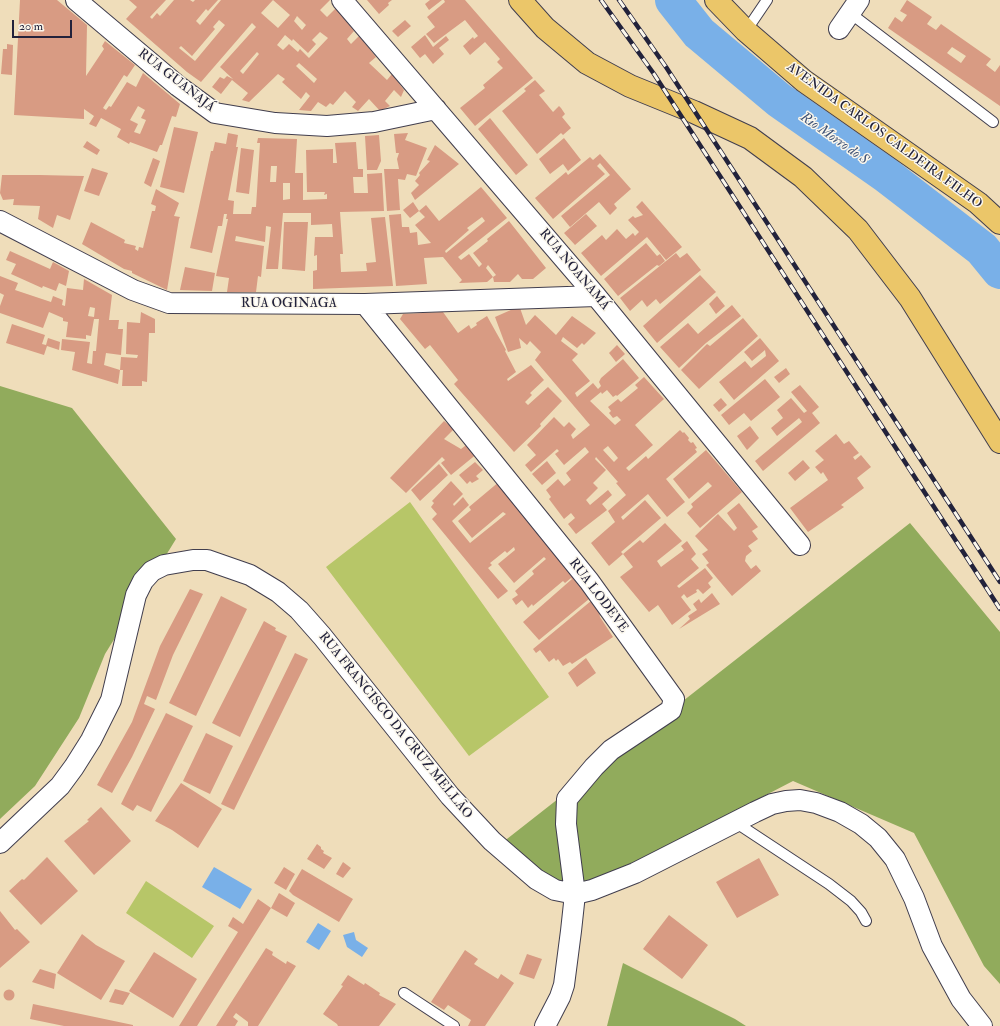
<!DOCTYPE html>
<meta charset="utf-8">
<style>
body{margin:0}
#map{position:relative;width:1000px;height:1026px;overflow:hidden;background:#efddba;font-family:"IM FELL Double Pica",serif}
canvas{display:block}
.scale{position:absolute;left:12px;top:20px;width:60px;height:18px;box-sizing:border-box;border:2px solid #22223b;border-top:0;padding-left:5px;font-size:12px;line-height:14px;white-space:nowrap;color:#22223b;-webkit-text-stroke:3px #fbf7ec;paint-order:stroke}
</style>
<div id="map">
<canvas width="1000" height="1026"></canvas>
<div class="scale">20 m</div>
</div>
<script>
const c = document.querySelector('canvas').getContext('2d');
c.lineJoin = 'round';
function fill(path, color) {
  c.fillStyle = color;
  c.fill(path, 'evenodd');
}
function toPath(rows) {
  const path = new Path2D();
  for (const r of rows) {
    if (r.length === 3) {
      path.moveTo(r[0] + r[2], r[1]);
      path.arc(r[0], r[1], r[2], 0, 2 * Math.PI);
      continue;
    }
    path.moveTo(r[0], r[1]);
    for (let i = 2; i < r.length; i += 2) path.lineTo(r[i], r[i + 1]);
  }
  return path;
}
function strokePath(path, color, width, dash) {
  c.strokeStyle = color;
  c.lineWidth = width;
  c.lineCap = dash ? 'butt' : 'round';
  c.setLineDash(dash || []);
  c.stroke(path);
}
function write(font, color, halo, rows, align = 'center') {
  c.font = font + ' "IM FELL Double Pica",serif';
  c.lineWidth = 3;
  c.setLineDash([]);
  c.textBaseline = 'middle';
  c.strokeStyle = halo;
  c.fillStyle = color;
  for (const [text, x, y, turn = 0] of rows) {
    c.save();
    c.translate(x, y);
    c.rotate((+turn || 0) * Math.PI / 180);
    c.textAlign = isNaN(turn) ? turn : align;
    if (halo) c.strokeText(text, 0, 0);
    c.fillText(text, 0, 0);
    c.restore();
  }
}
fill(toPath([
 [410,502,549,697,469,756,326,567],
 [146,881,214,926,192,958,126,913]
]), '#b7c668');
fill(toPath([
 [0,386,72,408,176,539,105,654,79,718,35,786,0,819],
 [910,523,1000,632,1000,984,984,966,914,833,793,781,575,894,498,846],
 [623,963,735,1019,746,1026,607,1026]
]), '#91ab5c');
fill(toPath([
 [214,867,252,889,240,909,202,887],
 [318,923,331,931,319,950,306,942],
 [354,932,356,940,368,948,362,957,347,947,343,935]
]), '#79b0e8');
strokePath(toPath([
 [673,0,699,33,779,100,886,175,982,249,1000,271]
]), '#79b0e8', 36);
fill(toPath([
 [20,0,57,0,87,25,86,76,104,49,102,46,105,41,135,65,127,77,124,75,103,108,106,110,109,106,111,107,127,82,136,87,143,73,180,104,176,117,172,116,162,145,160,145,157,152,130,142,129,144,117,137,121,129,101,118,96,127,89,124,94,116,84,109,84,119,14,115],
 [138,106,145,110,141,118,146,120,140,134,134,132,138,124,130,120],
 [129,0,166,0,150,17,152,19,157,13,160,16,174,0,190,0,193,2,195,0,218,0,208,11,206,9,196,21,200,25,221,0,330,0,320,10,327,17,336,8,354,31,347,39,351,44,359,36,376,57,369,63,387,80,392,74,404,90,401,97,394,90,385,101,390,106,380,111,369,99,358,111,352,107,356,102,345,91,333,105,330,103,326,107,318,102,311,111,299,110,310,96,306,92,301,99,282,82,285,79,278,74,249,102,242,100,248,93,232,80,221,94,212,87,220,77,224,79,227,76,233,79,220,67,256,27,252,23,201,82,187,72,126,19,137,7],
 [273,0,290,15,278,28,261,13],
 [297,16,306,25,302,30,294,21],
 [219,20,225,25,195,61,179,48,181,46,192,56,215,29,213,27],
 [320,32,328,38,309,58,300,49,298,52,289,44,283,50,277,45,285,35,292,41,293,39,308,53,316,44,312,40],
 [257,52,259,54,243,74,240,71],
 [299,63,317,79,314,83,296,66],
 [367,0,392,0,388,3,389,5,379,14],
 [430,0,442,0,429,10,425,4],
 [444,0,465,0,533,78,475,126,460,108,485,88,483,85,503,68,497,62,500,59,485,42,470,55,463,46,473,37,474,39,478,36,465,20,434,43,426,34,435,27,427,17,445,2],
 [907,0,932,17,927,24,936,30,941,24,991,59,986,65,995,72,1000,65,1000,106,888,28,895,17,902,22,907,15,900,11],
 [952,47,966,56,961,63,947,53],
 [405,20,411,26,398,37,392,31],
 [425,35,433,47,446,36,449,40,439,48,444,54,433,64,425,54,420,58,411,47],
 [7,44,13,45,12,75,1,74,3,49,7,49],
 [535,80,545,91,539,95,553,112,559,106,561,108,565,114,562,117,571,128,563,135,561,133,537,154,502,111,526,91,524,89],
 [490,118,528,165,516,175,478,129],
 [174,127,198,132,184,193,160,187],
 [228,133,238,135,236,147,238,147,228,200,234,201,233,214,251,214,252,207,256,207,260,143,257,143,258,138,297,139,295,173,303,173,303,200,327,199,327,194,324,195,325,192,307,192,306,150,333,149,333,163,337,163,335,143,356,142,358,169,363,169,363,177,353,177,354,193,368,193,367,174,382,173,384,211,340,212,343,254,340,254,341,272,367,271,366,263,376,262,371,218,385,217,393,286,313,289,313,271,317,270,317,255,314,256,315,237,333,237,332,224,311,225,311,213,283,213,278,269,266,269,271,227,266,226,265,242,236,236,235,241,264,246,261,277,258,276,256,292,227,292,229,278,216,276,228,219,226,219,227,214,224,214,222,226,218,226,212,253,190,248,211,151,213,151,215,142,226,144],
 [271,166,277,166,276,182,270,182],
 [283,183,290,183,290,199,283,200],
 [408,133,405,140,427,148,416,176,407,174,405,180,398,179,400,210,387,211,384,169,399,169,397,159,399,153,396,153,394,134],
 [379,135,381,161,377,170,367,170,365,136],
 [564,138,581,160,568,171,563,164,550,174,539,159],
 [87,141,100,150,97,155,83,147],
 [435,145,459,164,415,200,411,193,419,185,415,181,420,175,419,173,430,161,427,160],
 [241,148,254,150,249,194,236,192],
 [600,154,631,189,614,204,617,208,610,215,599,202,570,227,561,216,610,175,600,163,597,166,605,174,553,219,535,198,566,172,568,175,590,157,593,160],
 [153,158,160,161,151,187,144,183],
 [92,168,108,173,99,196,84,191],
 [2,175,40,175,84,176,70,220,57,215,53,228,38,219,40,206,13,205,14,199,3,200,0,193],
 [481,187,507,218,458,257,461,260,469,254,479,267,482,264,473,253,488,241,487,239,509,221,546,268,533,279,522,279,518,274,510,282,494,282,493,277,496,275,488,265,486,268,493,277,487,282,459,283,462,280,443,257,424,258,427,284,396,286,389,215,401,214,402,227,409,227,410,233,417,232,418,245,431,243,415,225,425,217,419,211,426,205,439,221],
 [482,217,485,221,446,253,445,251,469,230,467,228],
 [156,189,179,203,174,216,180,217,179,219,167,290,132,273,132,271,124,269,82,244,91,222,125,240,124,243,136,246,135,249,138,251,139,247,143,248,152,211,155,211,156,206,151,204],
 [642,201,682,247,666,260,647,237,601,276,581,253,602,235,606,240,617,229,626,239,633,233,635,236,639,232,628,220,633,216,635,218,643,215,636,207],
 [413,202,419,211,410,218,403,210],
 [586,214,597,226,575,245,564,233],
 [284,222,308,222,305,271,282,269],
 [646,243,657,256,660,254,665,261,659,266,657,265,618,296,604,279],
 [10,251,50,269,53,262,69,271,66,286,59,283,56,291,43,286,42,288,11,274,16,264,6,260],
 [676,253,680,258,687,253,701,270,660,304,656,299,647,307,642,300,630,311,620,298],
 [185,267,215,273,212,291,180,290],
 [700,275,716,292,657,343,643,326],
 [0,276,18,283,15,290,51,302,53,296,63,300,62,305,65,306,67,288,83,290,84,279,112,295,109,320,119,320,118,329,123,329,121,355,106,353,104,365,120,370,118,384,72,370,75,352,61,350,62,339,90,342,87,363,92,364,93,351,96,351,99,319,94,319,91,336,86,335,86,339,66,337,68,322,63,321,63,318,49,312,43,328,0,313,0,306,4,295,0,293],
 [90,307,95,308,94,317,88,316],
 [717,296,725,306,716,314,709,304],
 [732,305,741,316,706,343,679,368,660,347,688,323,698,334],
 [520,308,526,325,535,315,556,335,572,316,596,333,584,345,582,343,577,348,563,337,561,341,578,354,572,360,590,381,575,393,577,397,593,383,598,389,601,386,599,382,601,378,623,359,639,378,617,396,616,395,613,397,607,390,602,394,601,392,590,401,615,425,621,420,617,416,613,418,609,413,611,411,608,407,618,399,621,402,638,388,635,385,644,377,664,399,635,425,653,445,626,468,629,471,646,456,648,459,680,430,683,433,684,432,689,438,688,440,691,443,693,442,697,448,695,449,697,452,666,479,685,502,667,517,648,494,621,517,623,520,645,500,661,518,621,552,623,554,640,540,643,543,665,523,682,541,657,561,661,567,684,550,681,546,687,541,696,554,691,559,699,568,677,586,679,588,705,568,713,578,708,583,711,587,703,594,698,589,696,590,697,592,687,598,684,594,681,597,691,610,672,625,658,605,649,612,620,577,633,567,640,560,633,567,623,554,609,566,591,543,615,522,608,511,626,495,616,483,618,482,596,457,595,459,606,470,593,483,598,488,586,500,590,505,608,490,612,495,602,504,607,510,576,534,568,524,575,518,571,513,564,519,549,499,551,497,546,490,558,479,564,486,571,480,566,473,589,452,585,447,564,465,555,454,559,451,557,449,531,472,525,465,536,455,527,445,554,417,564,427,569,422,576,429,571,435,573,439,590,425,535,360,541,352,530,341,527,345,519,338,521,348,508,352,495,317,513,309],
 [608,446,618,458,614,462,603,450],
 [141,312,155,319,155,333,149,333,147,382,142,381,142,386,122,386,123,370,120,370,121,357,137,358,138,355,126,354,127,322,140,323],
 [443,312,458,333,469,325,471,329,477,325,476,323,487,316,506,350,505,351,516,372,507,379,508,381,531,365,544,380,530,393,532,395,525,402,528,405,548,387,562,401,540,424,541,426,514,452,454,384,458,380,430,345,425,349,400,319,403,314],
 [743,318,758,336,699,389,681,370,707,344,710,346],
 [12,324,45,335,42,344,46,345,48,338,60,342,59,350,47,346,44,355,6,343],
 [760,338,779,361,734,400,719,382,745,361,751,368,766,356,765,350,752,361,744,352],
 [617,345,625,354,616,362,609,353],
 [786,368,790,374,779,383,774,377],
 [765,379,780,397,751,421,744,413,729,425,721,415],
 [800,385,819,407,812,413,820,423,763,471,755,461,802,422,799,418,777,436,771,428,783,418,777,410,791,398,804,413,807,411,791,392],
 [721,398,727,405,719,412,713,405],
 [444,421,454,429,444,439,461,449,469,443,478,453,451,475,441,463,445,460,442,457,406,493,390,478],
 [750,426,759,438,747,450,737,436],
 [836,434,844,444,849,441,859,453,853,457,855,460,861,455,871,467,857,478,864,488,841,505,844,507,808,532,790,508,828,480,823,472,821,474,815,467,824,460,815,451],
 [706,450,742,492,700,528,687,513,693,507,691,504,712,486,708,482,689,499,673,479],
 [803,460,810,468,795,481,788,473],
 [547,461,556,473,542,485,532,474],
 [475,462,483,470,476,476,479,479,472,483,470,481,467,484,459,475],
 [439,464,448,475,420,501,411,490],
 [451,481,463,494,453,504,454,506,463,497,469,505,452,521,470,543,506,514,503,512,472,538,458,521,471,510,469,507,500,481,596,596,600,617,613,637,572,664,570,662,563,666,558,659,556,661,554,658,549,662,540,650,536,653,533,649,591,601,589,599,539,640,523,622,572,579,571,578,565,583,563,581,533,606,532,604,528,608,522,600,516,605,512,599,518,595,515,591,534,574,532,571,546,559,544,557,514,583,498,564,515,550,514,547,507,553,505,551,490,563,492,565,488,568,508,591,498,599,432,519,437,514,431,507,434,503,432,501],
 [739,503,758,527,752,531,758,539,748,546,752,551,746,556,745,561,751,569,756,565,761,571,732,596,706,565,709,563,702,554,708,550,695,536,718,514,734,531,737,528,727,513],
 [190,589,203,594,173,655,156,700,147,696,144,704,155,709,132,757,112,793,97,785,132,722,160,646],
 [712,593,720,604,679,629,690,619,688,616,697,610,693,604,699,599,701,603],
 [221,596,247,609,196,716,169,703],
 [264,621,276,628,275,630,287,636,240,737,212,723],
 [295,653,308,659,234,810,221,804],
 [586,658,596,673,577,687,568,673],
 [166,713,193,726,151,812,137,805,133,811,121,804],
 [206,733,233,746,210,794,183,781],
 [181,783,222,809,198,848,172,830,155,821],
 [101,807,131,841,94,875,64,841,89,821,87,820],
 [317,844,321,847,321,849,324,851,323,853,332,858,324,869,307,859],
 [47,857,78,891,41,925,9,891,22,879,24,880],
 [759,858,779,895,737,918,716,882],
 [343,862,351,868,343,878,336,874],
 [284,867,295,874,286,890,274,883],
 [302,869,353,899,339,922,293,895,289,891],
 [279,893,295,903,287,917,271,908],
 [258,899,271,908,197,1026,179,1026,238,932,228,926,233,917,243,924],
 [0,911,15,930,17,929,30,942,0,968],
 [669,915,708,945,682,979,643,949],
 [82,934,96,945,125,961,101,1000,57,973],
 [266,948,273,952,272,955,286,964,287,961,296,966,258,1026,248,1026,248,1022,236,1013,233,1017,238,1021,235,1026,216,1026],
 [465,950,478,959,474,964,498,979,501,974,514,983,485,1026,468,1026,471,1020,448,1005,444,1010,431,1002],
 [154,952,197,979,173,1018,129,991],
 [527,954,542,959,534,979,519,974],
 [40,969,56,974,54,989,32,982],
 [348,975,364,985,365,983,380,993,379,995,396,1004,379,1026,338,1026,337,1024,323,1014,343,986,341,985],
 [115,989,130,993,123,1005,109,1002],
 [9,995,5.5],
 [33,1004,133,1025,133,1026,64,1026,30,1019]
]), '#d89b83');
const service = toPath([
 [850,13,993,122],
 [746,31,767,0],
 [735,822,829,884,851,901,861,912,866,921],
 [404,993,454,1026]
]);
const minor = toPath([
 [76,0,178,86,215,113,275,123,327,126,374,122,436,109],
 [342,0,596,296,800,545],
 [839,29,859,0],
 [0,221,133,290,169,303,365,304,596,296],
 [365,304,589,581,674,699,671,710,611,750,594,767,567,799,566,824,575,894,571,931,564,985,560,997,545,1026],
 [0,843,60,786,74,767,91,740,111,700,136,595,143,581,152,571,164,565,193,560,207,560,250,575,278,592,299,610,322,636,450,796,492,841,536,879,555,890,575,894,592,890,635,873,755,812,772,804,786,801,800,800,816,803,840,812,861,824,878,838,895,859,914,898,932,946,961,999,982,1026]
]);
const primary = toPath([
 [520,0,545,28,587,63,630,86,694,112,750,138,803,177,858,230,910,298,1000,442],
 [716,0,746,31,804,81,978,203,1000,223]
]);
strokePath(service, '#413e4e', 12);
strokePath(minor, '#413e4e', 22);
strokePath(primary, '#413e4e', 24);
strokePath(service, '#fff', 10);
strokePath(minor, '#fff', 20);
strokePath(primary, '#ebc669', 22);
const rail = toPath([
 [601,0,654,74,1000,609],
 [619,0,666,67,1000,582]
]);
strokePath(rail, '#22223b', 4.5);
strokePath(rail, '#fbf7ec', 3, [9]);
write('13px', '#22223b', '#fbf7ec', [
 ["RUA GUANAJÁ",176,81,38],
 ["AVENIDA CARLOS CALDEIRA FILHO",884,136,36],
 ["RUA NOANAMÁ",574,270,50],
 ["RUA OGINAGA",289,304],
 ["RUA LODEVE",598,596,53],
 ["RUA FRANCISCO DA CRUZ MELLÃO",395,726,51]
]);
write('italic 14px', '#405478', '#fbf7ec', [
 ["Rio Morro do S",834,139,35]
]);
</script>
